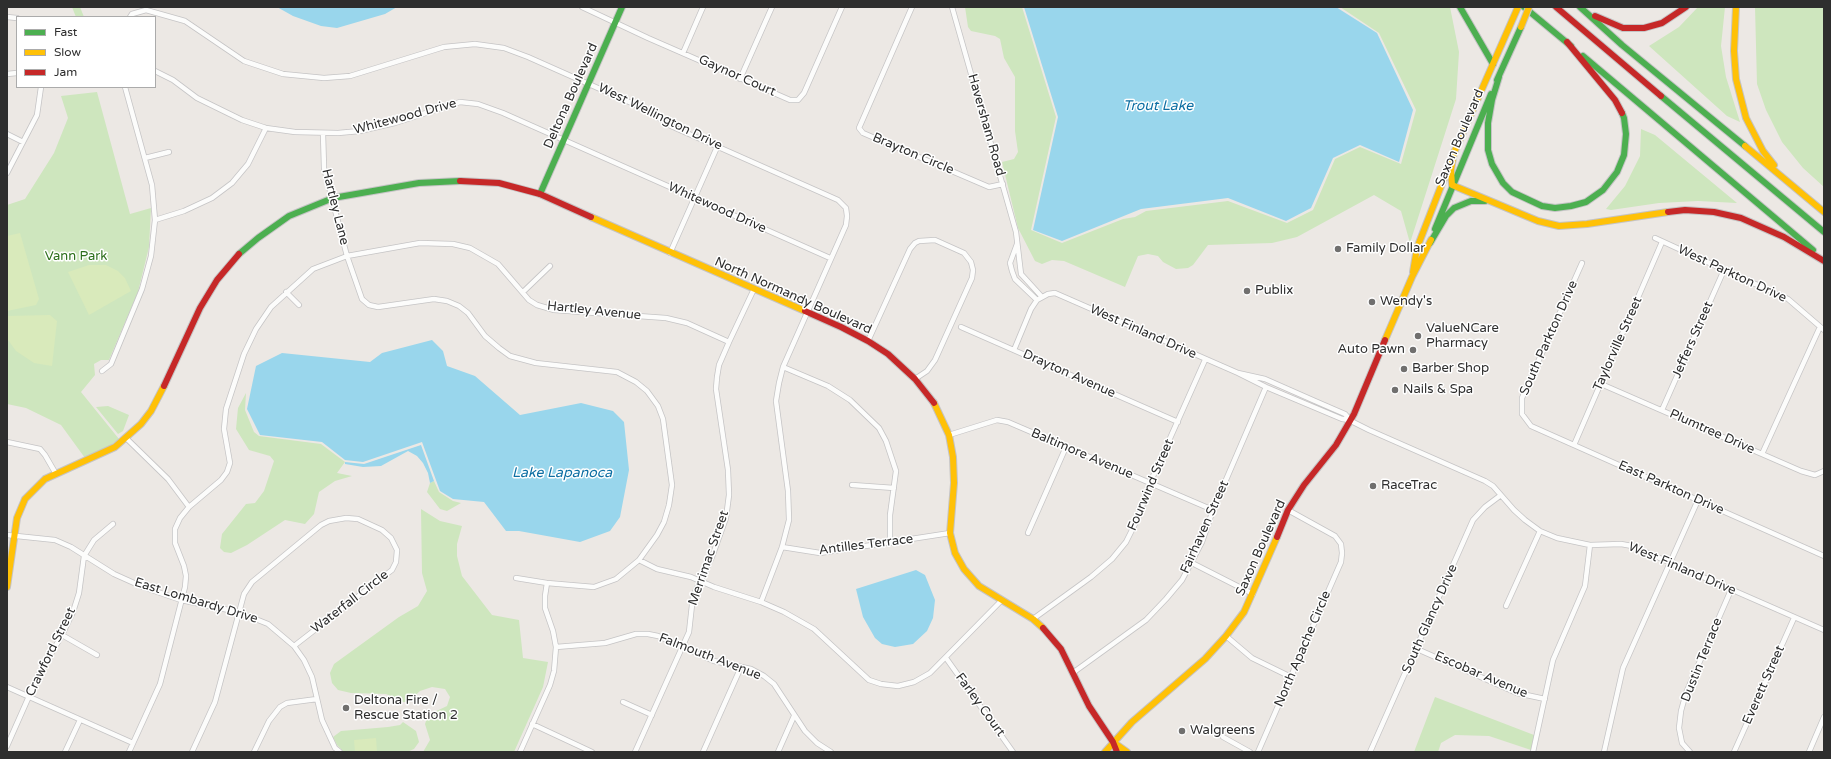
<!DOCTYPE html>
<style>
body{margin:0}
#map{position:relative;width:1831px;height:759px;overflow:hidden;background:#ece8e4;font-family:"Varela Round",sans-serif}
canvas{display:block}
.frame{position:absolute;inset:0;border:8px solid #2e2e2e;pointer-events:none}
.legend{position:absolute;left:16px;top:16px;width:140px;height:72px;box-sizing:border-box;background:#fff;border:1px solid #ababab;margin:0;padding:5px 7px;list-style:none;font-size:12px;color:#2e2e2e}
.legend li{display:flex;align-items:center;gap:8px;height:20px}
.legend b{width:20px;border:1px solid #ababab}
</style>
<div id="map">
<canvas width="1831" height="759"></canvas>
<div class="frame"></div>
<ul class="legend">
<li><b style="height:5px;background:#4caf50"></b>Fast</li>
<li><b style="height:5px;background:#ffc107"></b>Slow</li>
<li><b style="height:5px;background:#c62828"></b>Jam</li>
</ul>
</div>
<script>
const c = document.querySelector('canvas').getContext('2d');
c.lineJoin = 'round';
function fill(path, color) {
  c.fillStyle = color;
  c.fill(path, 'evenodd');
}
function toPath(rows) {
  const path = new Path2D();
  for (const r of rows) {
    path.moveTo(r[0], r[1]);
    for (let i = 2; i < r.length; i += 2) path.lineTo(r[i], r[i + 1]);
  }
  return path;
}
function strokePath(path, color, width, dash) {
  c.strokeStyle = color;
  c.lineWidth = width;
  c.lineCap = dash ? 'butt' : 'round';
  c.setLineDash(dash || []);
  c.stroke(path);
}
function write(font, color, halo, rows, align = 'center') {
  c.font = font + ' "Varela Round",sans-serif';
  c.lineWidth = 3;
  c.setLineDash([]);
  c.textBaseline = 'middle';
  c.strokeStyle = halo;
  c.fillStyle = color;
  for (const [text, x, y, turn = 0] of rows) {
    c.save();
    c.translate(x, y);
    c.rotate((+turn || 0) * Math.PI / 180);
    c.textAlign = isNaN(turn) ? turn : align;
    if (halo) c.strokeText(text, 0, 0);
    c.fillText(text, 0, 0);
    c.restore();
  }
}
fill(toPath([
 [72,7,80,7,84,17,76,17],
 [965,7,1022,7,1056,117,1031,230,1062,243,1123,219,1135,217,1146,211,1228,201,1287,223,1313,210,1335,159,1360,147,1401,164,1416,110,1379,33,1340,7,1450,7,1459,52,1456,99,1410,243,1401,211,1374,195,1297,237,1272,243,1208,245,1193,265,1188,268,1176,269,1163,262,1158,256,1148,254,1138,256,1125,287,1064,261,1052,260,1042,264,1035,261,1018,228,1002,162,1014,159,1018,152,1015,131,1015,77,1004,58,1000,39,995,36,971,31,968,27],
 [1698,7,1725,7,1721,46,1726,77,1740,122,1727,116,1649,46,1679,27],
 [1755,7,1824,7,1824,187,1803,168,1782,142,1766,110,1757,84],
 [97,92,130,214,151,208,149,247,138,292,109,360,101,360,94,364,95,375,81,392,119,439,104,450,85,458,61,425,26,408,7,404,7,205,25,199,54,153,68,118,61,96],
 [1641,129,1655,135,1737,203,1698,201,1659,203,1611,210,1606,209,1625,186,1640,156],
 [246,393,245,410,254,432,259,436,321,444,345,462,337,473,352,476,335,481,319,492,314,514,305,524,285,520,247,545,231,553,224,552,220,548,222,534,246,504,255,503,264,491,274,461,270,456,249,450,236,429,238,408],
 [108,406,129,415,123,431,118,434,96,407],
 [434,481,439,492,453,501,461,503,447,511,440,509,427,492,430,483],
 [421,509,440,521,462,526,457,544,457,556,462,576,492,615,519,620,523,658,548,662,543,687,514,752,423,752,430,740,425,724,428,715,447,706,450,697,445,689,432,687,420,691,408,702,403,702,386,694,351,693,338,690,332,683,330,673,334,664,399,617,418,606,427,591,422,573],
 [1435,697,1534,735,1531,750,1489,736,1455,735,1441,743,1438,752,1414,752],
 [403,722,416,731,419,742,414,749,407,752,344,752,337,745,333,737,341,731,388,727,400,725]
]), '#cee6be');
fill(toPath([
 [20,233,39,299,36,305,7,311,7,236],
 [89,265,106,265,118,271,125,278,131,291,89,315,68,272],
 [50,315,57,321,52,366,34,363,16,351,8,340,7,316],
 [376,738,377,752,355,752,354,740]
]), '#d9eabb');
fill(toPath([
 [277,7,397,7,385,14,337,28,321,26,293,16],
 [1024,7,1336,7,1377,33,1413,110,1399,162,1360,145,1333,158,1311,208,1286,221,1228,198,1141,209,1062,241,1033,230,1058,117],
 [432,340,443,351,447,366,475,376,520,415,581,403,613,411,624,422,629,470,620,517,610,531,580,542,519,531,506,531,484,502,453,499,440,491,422,442,363,462,345,460,322,442,260,435,247,409,256,366,282,353,370,362,382,353],
 [421,445,434,481,430,483,428,473,423,463,417,456,408,451,381,466,363,467,345,464,345,462,364,464],
 [916,570,925,575,935,600,933,618,927,631,913,644,895,647,882,644,875,638,863,617,856,589]
]), '#99d6ec');
const street = toPath([
 [582,7,648,38,790,100,798,100,804,93,842,7],
 [912,7,859,128,863,133,989,187,1003,184],
 [952,7,1016,232,1021,274,1042,297],
 [7,17,17,18],
 [130,17,132,14,146,10,185,21,244,61,283,74,324,78,350,76,444,47,475,44,504,48,528,57,645,109,671,126,838,200,846,208,847,216,846,225,783,367,779,383,776,401,788,491,789,520,782,547,761,602],
 [683,53,703,7],
 [155,71,173,80,197,98,242,120,266,128,295,132,338,133,360,131,395,123,460,102,478,104,503,113,830,258],
 [7,74,17,73],
 [740,79,772,7],
 [323,133,324,168,347,256,362,299,369,305,378,307,434,299,447,301,459,306,468,313,485,336,499,348,510,356,536,363,617,372,636,382,647,391,658,406,663,419,672,485,669,505,664,522,657,535,639,560,616,579,594,587,547,583,516,578],
 [7,134,23,142],
 [145,158,169,152],
 [7,173,37,115,41,87],
 [155,220,184,211,212,198,232,183,248,164,266,128],
 [1655,238,1788,299,1824,330],
 [1017,244,1010,263,1012,271,1015,279,1037,300],
 [670,253,718,145],
 [1582,263,1522,398,1522,414,1531,426,1824,556],
 [286,292,299,305],
 [523,292,550,266],
 [961,327,1178,422],
 [868,341,910,249,915,243,919,241,935,240,964,253,971,262,973,270,972,278,935,360,927,371,915,379],
 [1014,350,1031,309,1037,300,1048,294,1055,293,1238,373,1266,387,1342,419,1350,420],
 [783,367,828,386,850,400,879,428,886,441,896,471,890,515,890,543],
 [102,371,111,364,142,289,151,256,155,220,152,185,125,87],
 [1238,373,1265,379,1315,401,1345,414,1351,421,1369,430,1485,481,1493,486,1514,510,1525,520,1540,531,1557,538,1590,545,1621,544,1632,546,1824,630],
 [1601,384,1801,471,1815,475,1824,471],
 [1662,410,1724,270],
 [949,435,997,420,1008,422,1213,510],
 [126,438,168,479,189,507],
 [7,442,40,449,45,455,56,474],
 [1574,445,1662,242],
 [1762,454,1820,327],
 [852,485,894,488],
 [1028,533,1066,447],
 [7,535,55,540,71,547,114,574,143,587,181,600,238,612,268,624,294,646,304,660,312,677,322,720,335,748,340,752],
 [782,547,820,553,950,533],
 [639,560,657,569,691,577,714,587,761,602,784,612,814,629,869,680,881,684,898,686,914,682,930,673,1001,601],
 [1192,563,1253,594],
 [1506,606,1540,531],
 [1033,619,1091,577,1112,559,1126,542,1138,518,1150,483,1205,360],
 [62,635,97,655],
 [1226,636,1252,658,1291,677],
 [556,647,605,643,636,634,648,634,658,636,714,661,751,669,764,676,774,684,805,731,817,743,831,752],
 [1417,649,1517,693,1545,699],
 [946,658,1013,752],
 [1074,672,1146,620,1166,599,1182,580,1202,542,1213,510,1266,387],
 [7,687,133,743],
 [623,702,652,715],
 [532,724,592,752],
 [1223,737,1250,752],
 [7,746,38,676,62,635,73,612,79,593,84,556,94,540,113,524],
 [65,752,80,720],
 [129,752,160,684,185,587,186,576,184,566,175,543,175,529,180,518,189,507,221,480,227,472,230,463,224,429,226,409,244,354,256,329,271,307,313,269,347,256,420,243,453,244,470,248,498,264,529,300,537,305,554,310,666,318,687,323,729,342],
 [192,752,215,702,244,594,252,582,321,525,329,521,346,518,358,519,382,530,391,538,397,550,396,562,392,570,294,646],
 [254,752,269,721,280,707,287,703,317,699],
 [520,752,550,685,554,671,556,647,553,631,545,608,545,596,547,583],
 [635,752,689,632,693,596,712,557,726,518,729,495,728,470,716,389,717,377,719,365,729,342,754,289],
 [703,752,741,667],
 [778,752,794,716],
 [1258,752,1341,562,1342,553,1341,544,1335,536,1288,510],
 [1370,752,1473,520,1485,507,1501,495],
 [1533,752,1553,660,1585,586,1590,545],
 [1604,752,1623,668,1698,500],
 [1690,752,1682,743,1679,728,1681,711,1686,693,1731,590],
 [1734,752,1794,618],
 [1809,752,1824,717]
]);
const fast = toPath([
 [1460,7,1493,64],
 [1524,7,1571,46],
 [1580,7,1622,45,1745,146],
 [1583,56,1813,250],
 [1499,77,1492,100,1488,123,1488,150,1492,164,1503,183,1512,192,1542,206,1555,208,1571,206,1586,202,1603,190,1617,172,1624,155,1626,134,1624,118,1622,113],
 [1497,80,1521,27],
 [1661,96,1824,232],
 [540,194,622,7],
 [1435,229,1491,94],
 [1430,243,1446,216,1454,208,1471,201,1485,201],
 [239,254,258,238,289,216,333,198,419,183,460,181]
]);
const slow = toPath([
 [1736,7,1734,51,1736,79,1746,118,1763,151,1774,165],
 [1745,146,1824,212],
 [1454,152,1451,170,1452,185,1538,221,1559,226,1587,224,1668,212],
 [1453,155,1518,7],
 [591,217,805,311],
 [1413,272,1417,248,1450,163],
 [1385,340,1412,277,1431,240],
 [934,403,949,435,953,457,954,483,950,533,955,553,964,569,979,586,1033,619,1043,628],
 [7,587,17,518,25,499,45,479,115,447,141,424,151,411,164,386],
 [1113,742,1127,752],
 [1105,752,1132,722,1205,659,1226,636,1244,612,1277,537]
]);
const jam = toPath([
 [1556,7,1661,96],
 [1595,16,1623,28,1644,28,1662,23,1686,7],
 [1567,42,1615,100,1622,113],
 [460,181,499,183,540,194,591,217],
 [1668,212,1685,210,1714,212,1741,218,1784,237,1824,261],
 [805,311,841,327,868,341,888,354,915,379,934,403],
 [164,386,200,308,217,280,239,254],
 [1277,537,1288,510,1304,485,1336,445,1354,414,1385,340],
 [1043,628,1061,649,1089,706,1113,742,1117,752]
]);
strokePath(street, '#c5c4c5', 6);
strokePath(fast, '#c5c4c5', 8);
strokePath(slow, '#c5c4c5', 8);
strokePath(jam, '#c5c4c5', 8);
strokePath(street, '#fcfcfb', 4.5);
strokePath(fast, '#4caf50', 6);
strokePath(slow, '#ffc107', 6);
strokePath(jam, '#c62828', 6);
const slowBridge = toPath([
 [1521,27,1529,7]
]);
strokePath(slowBridge, '#c5c4c5', 8, []);
strokePath(slowBridge, '#ffc107', 6);
for (const [x, y, r, color] of [
 [1338,249,4,"#706f6e"],
 [1247,291,4,"#706f6e"],
 [1372,302,4,"#706f6e"],
 [1418,336,4,"#706f6e"],
 [1413,350,4,"#706f6e"],
 [1404,369,4,"#706f6e"],
 [1395,390,4,"#706f6e"],
 [1373,486,4,"#706f6e"],
 [346,708,4,"#706f6e"],
 [1182,731,4,"#706f6e"]
]) {
  const dot = new Path2D();
  dot.arc(x, y, r, 0, 2 * Math.PI);
  c.fillStyle = color;
  c.fill(dot);
  strokePath(dot, '#fff', 1.5);
}
write('13px', '#2e2e2e', '#fff', [
 ["Gaynor Court",737,76,24],
 ["Deltona Boulevard",571,96,-66],
 ["Whitewood Drive",405,117,-15],
 ["West Wellington Drive",660,117,26],
 ["Haversham Road",986,125,74],
 ["Saxon Boulevard",1460,138,-67],
 ["Brayton Circle",913,154,23],
 ["Hartley Lane",335,207,76],
 ["Whitewood Drive",717,208,24],
 ["West Parkton Drive",1732,274,25],
 ["North Normandy Boulevard",793,296,24],
 ["Hartley Avenue",594,311,6],
 ["West Finland Drive",1143,332,24],
 ["South Parkton Drive",1549,338,-66],
 ["Jeffers Street",1693,340,-66],
 ["Taylorville Street",1618,344,-66],
 ["Drayton Avenue",1069,374,24],
 ["Plumtree Drive",1712,432,24],
 ["Baltimore Avenue",1082,454,23],
 ["Fourwind Street",1151,485,-67],
 ["East Parkton Drive",1671,488,24],
 ["Fairhaven Street",1205,527,-66],
 ["Antilles Terrace",866,545,-7],
 ["Saxon Boulevard",1261,548,-66],
 ["Merrimac Street",709,558,-71],
 ["West Finland Drive",1682,569,23],
 ["East Lombardy Drive",196,601,17],
 ["Waterfall Circle",350,602,-38],
 ["South Glancy Drive",1430,619,-66],
 ["North Apache Circle",1303,649,-67],
 ["Crawford Street",51,652,-64],
 ["Falmouth Avenue",710,657,21],
 ["Dustin Terrace",1702,660,-68],
 ["Escobar Avenue",1481,675,23],
 ["Everett Street",1764,685,-66],
 ["Farley Court",980,705,54]
]);
write('13px', '#2e2e2e', '#fff', [
 ["Family Dollar",1346,249],
 ["Publix",1255,291],
 ["Wendy's",1380,302],
 ["ValueNCare",1426,329],
 ["Pharmacy",1426,344],
 ["Auto Pawn",1405,350,"right"],
 ["Barber Shop",1412,369],
 ["Nails & Spa",1403,390],
 ["RaceTrac",1381,486],
 ["Deltona Fire /",354,701],
 ["Rescue Station 2",354,716],
 ["Walgreens",1190,731]
], 'left');
write('13px', '#2c6e1b', '#fff', [
 ["Vann Park",76,257]
]);
write('italic 14px', '#0d6fa3', '#fff', [
 ["Trout Lake",1158,106],
 ["Lake Lapanoca",562,473]
]);
</script>
